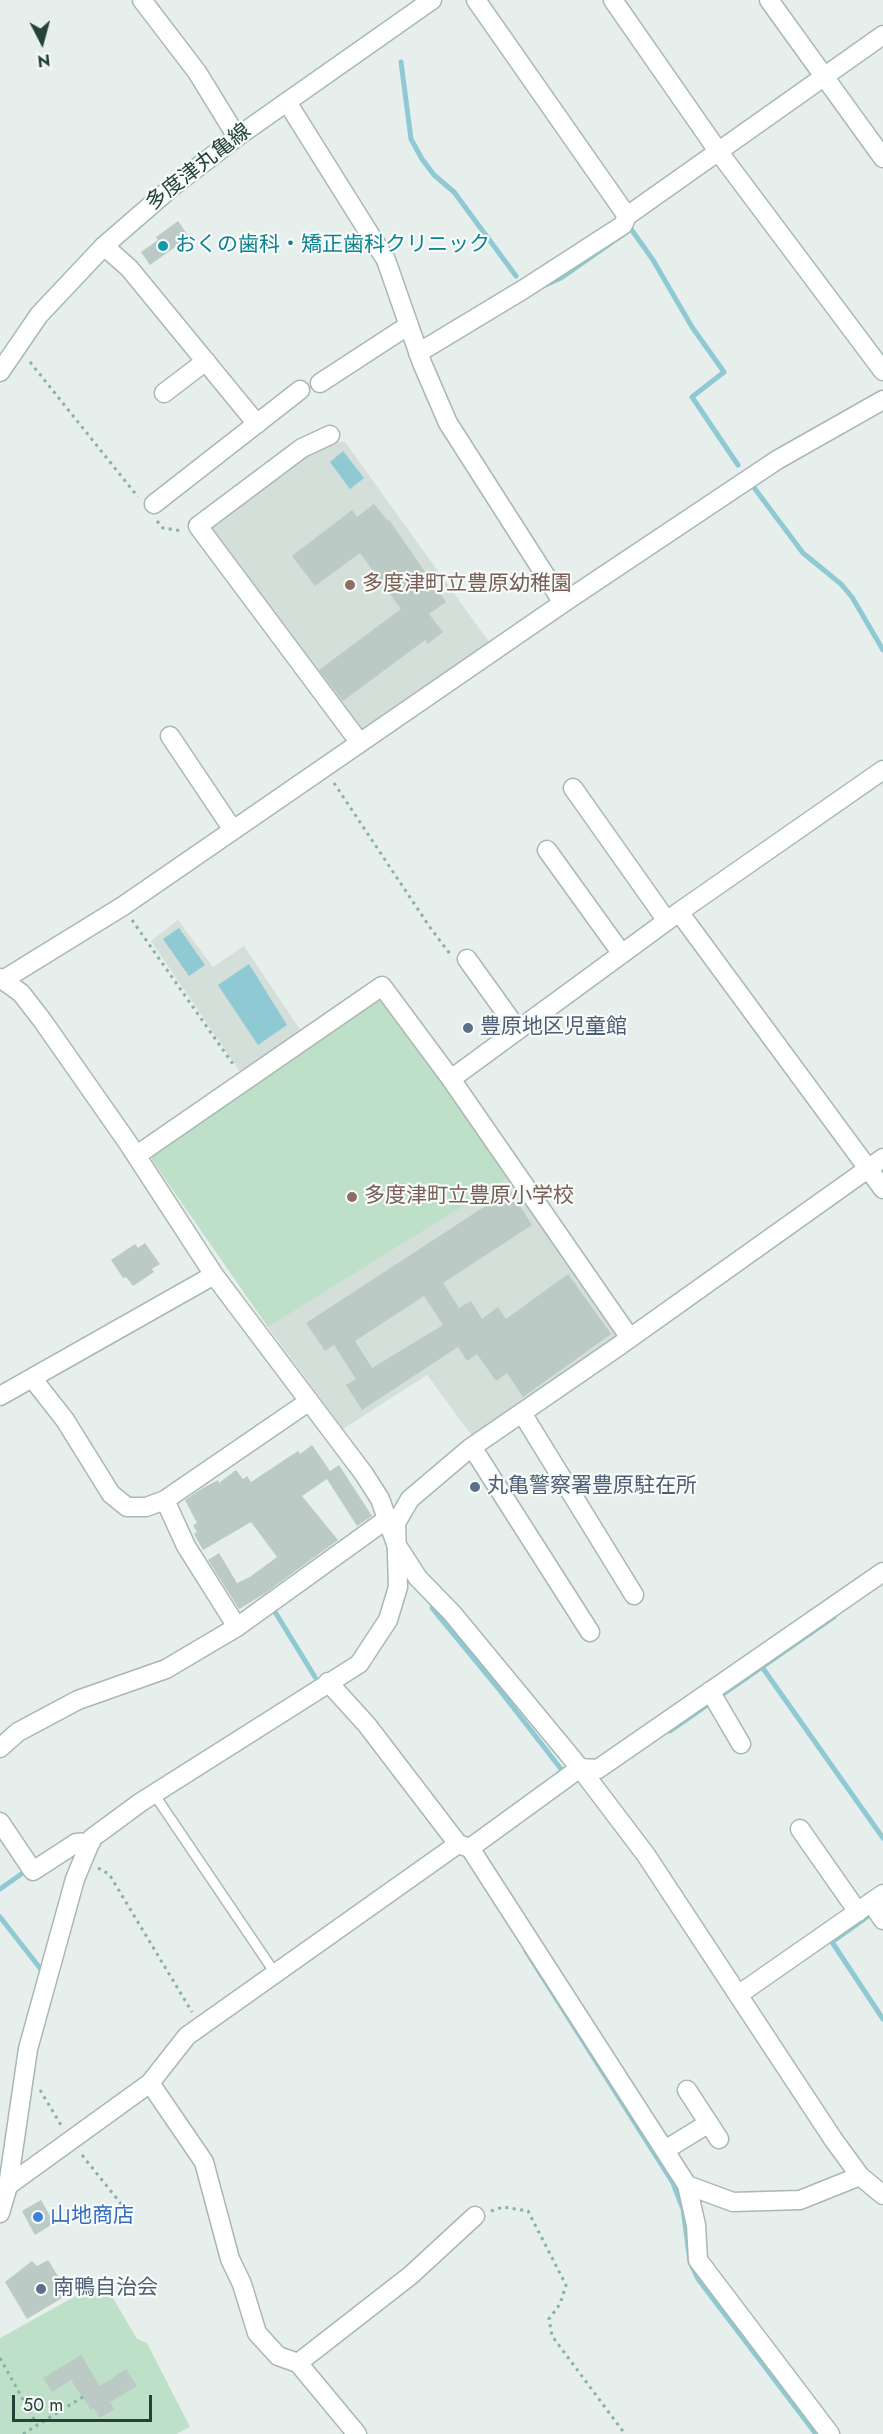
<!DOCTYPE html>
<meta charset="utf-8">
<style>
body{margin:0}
#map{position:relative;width:883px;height:2434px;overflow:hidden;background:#e6efeb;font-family:Jost,sans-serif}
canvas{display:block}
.north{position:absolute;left:12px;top:12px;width:60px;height:60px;-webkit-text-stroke:4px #f7fbf9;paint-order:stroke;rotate:174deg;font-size:16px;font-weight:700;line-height:24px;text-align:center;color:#24423a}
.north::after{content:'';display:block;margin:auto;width:21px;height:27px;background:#24423a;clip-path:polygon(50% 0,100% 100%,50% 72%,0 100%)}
.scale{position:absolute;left:12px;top:2395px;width:140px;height:27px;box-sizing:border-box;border:3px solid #24423a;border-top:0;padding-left:8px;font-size:18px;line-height:21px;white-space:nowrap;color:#24423a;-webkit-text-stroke:4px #f7fbf9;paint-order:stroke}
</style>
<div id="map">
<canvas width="883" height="2434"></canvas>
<div class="north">N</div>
<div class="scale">50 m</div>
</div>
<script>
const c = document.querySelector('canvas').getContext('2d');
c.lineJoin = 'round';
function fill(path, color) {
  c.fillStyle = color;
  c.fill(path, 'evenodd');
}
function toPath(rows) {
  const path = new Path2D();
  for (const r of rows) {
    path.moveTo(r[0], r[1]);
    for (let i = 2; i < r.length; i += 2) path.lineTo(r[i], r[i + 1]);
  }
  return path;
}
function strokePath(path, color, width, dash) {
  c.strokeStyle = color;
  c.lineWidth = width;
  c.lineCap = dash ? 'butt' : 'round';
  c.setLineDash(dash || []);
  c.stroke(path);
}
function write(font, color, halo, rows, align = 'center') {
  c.font = font + ' Jost,"Noto Sans JP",sans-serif';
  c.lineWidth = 4.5;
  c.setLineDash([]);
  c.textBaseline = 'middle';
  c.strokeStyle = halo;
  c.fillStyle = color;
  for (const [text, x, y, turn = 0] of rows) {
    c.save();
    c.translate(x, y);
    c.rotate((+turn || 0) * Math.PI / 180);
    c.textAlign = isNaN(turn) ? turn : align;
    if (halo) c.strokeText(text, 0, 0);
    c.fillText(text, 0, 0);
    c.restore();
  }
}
fill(toPath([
 [339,442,345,442,489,642,366,729,357,729,211,528,308,455,326,444],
 [178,920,213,967,244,946,309,1043,445,1083,618,1336,472,1436,427,1375,343,1429,268,1327,152,1160,152,1153,249,1085,151,941]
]), '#d4dfda');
fill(toPath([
 [381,998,511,1176,268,1327,152,1160,152,1153],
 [103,2281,137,2339,147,2343,190,2427,176,2434,0,2434,0,2338]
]), '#bfe0c8');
fill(toPath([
 [343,451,364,478,350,489,330,462],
 [179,928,205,965,189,976,163,939],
 [249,964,287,1025,258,1045,218,985]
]), '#8ec9d4');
strokePath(toPath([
 [401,62,411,139,422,159,434,175,454,192,516,276],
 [543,286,561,278,631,229,653,260,692,327,724,372,692,397,738,465],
 [755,489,803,553,841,584,852,597,883,650],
 [272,1607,315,1677],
 [432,1608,502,1693,561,1769],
 [762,1667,883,1838],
 [670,1731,834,1617],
 [0,1889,27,1870,26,1869],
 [874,1912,832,1942,883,2019],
 [0,1917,43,1972],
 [526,1951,673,2183,683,2209,690,2262,698,2279,816,2434]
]), '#8ec9d4', 5);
fill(toPath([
 [178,221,189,237,150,265,141,252,158,240,156,237],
 [374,504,388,521,389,520,446,602,429,614,443,632,428,644,425,640,343,701,319,670,401,609,360,553,315,586,292,556,352,510,357,517],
 [510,1190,532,1225,443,1283,459,1308,471,1301,482,1319,498,1307,506,1319,568,1274,611,1334,523,1397,507,1373,496,1381,477,1354,467,1361,458,1347,362,1410,346,1385,356,1379,334,1345,325,1351,306,1323],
 [424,1296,443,1325,372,1368,355,1341],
 [145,1243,160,1264,152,1269,154,1272,133,1286,126,1277,123,1278,111,1260,135,1244,138,1248],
 [312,1445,330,1471,339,1465,372,1516,357,1526,327,1479,302,1496,338,1540,264,1594,239,1609,208,1560,219,1553,237,1583,250,1577,277,1557,251,1522,203,1550,194,1534,197,1532,193,1525,197,1523,185,1500,203,1488,218,1480,219,1483,236,1470,243,1479,247,1476,251,1482,298,1451,300,1454],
 [41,2200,54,2223,35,2235,22,2211],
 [48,2260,61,2281,67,2279,74,2291,27,2319,5,2282,32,2261,37,2266],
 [81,2355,100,2386,126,2369,137,2386,110,2402,114,2409,100,2418,94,2408,91,2410,71,2380,52,2392,43,2378]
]), '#bbcac4');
const service = toPath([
 [154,1794,275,1973]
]);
const minor = toPath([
 [142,0,197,72,237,137],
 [476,0,627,216],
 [613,0,718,151,883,371],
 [769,0,883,158],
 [287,102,386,260,422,363,448,423,563,603],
 [104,246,129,268,257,424],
 [418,353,524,289,623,225,627,216,883,35],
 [320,383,409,325],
 [164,393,206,361],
 [330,435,302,448,198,526,360,743],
 [154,504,300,390],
 [170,736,233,830],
 [573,788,667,921],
 [547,850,622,954],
 [679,912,883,1189],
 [467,959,518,1030],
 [0,978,21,993,42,1020,128,1143,214,1275,364,1474,380,1499,396,1544,418,1578,452,1613,580,1768,646,1855,833,2139,860,2176,883,2195],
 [3,980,123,906,563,603,777,460,883,400],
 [137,1155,382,986,451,1079],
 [630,1338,451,1079,679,912,883,770],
 [32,1378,65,1420,111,1494,127,1507,146,1507,165,1500,308,1402],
 [0,1396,214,1275],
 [522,1413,634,1595],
 [472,1447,590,1632],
 [165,1500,186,1546,237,1627],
 [328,1682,367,1725,458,1844,470,1848,687,2185,733,2202,800,2200,860,2176],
 [710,1691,741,1744],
 [0,1748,18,1732,78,1700,166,1669,237,1627,387,1519],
 [0,1822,33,1871,76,1843,91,1842],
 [800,1829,858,1912],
 [470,1848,580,1768,598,1769,883,1572],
 [871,1902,883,1920],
 [738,1995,883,1894],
 [150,2083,204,2162,230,2259,242,2284,257,2333,278,2356,298,2363,357,2434],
 [687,2090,719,2139],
 [665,2150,709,2123],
 [687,2185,696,2225,698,2260,830,2434],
 [2,2190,150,2083,187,2036,458,1844],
 [0,2213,8,2186,28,2049,75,1879,92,1838,141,1802,359,1664,388,1620,398,1587,396,1523,410,1499,469,1449,616,1348,883,1158],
 [298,2363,411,2275,475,2216]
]);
const secondary = toPath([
 [0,372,39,315,104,246,172,187,237,137,432,0]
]);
strokePath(service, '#a8b8b2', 12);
strokePath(minor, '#a8b8b2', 21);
strokePath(secondary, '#a4bbb3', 21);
strokePath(toPath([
 [30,362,138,497],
 [157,521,163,528,183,531],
 [334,783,429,926,450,954],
 [132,920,235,1067],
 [98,1868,109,1874,192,2012],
 [40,2090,61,2125],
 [82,2155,122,2205],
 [491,2211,503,2207,528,2211,566,2285,560,2304,549,2319,552,2336,625,2434],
 [0,2358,37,2425],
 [23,2434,86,2395]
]), '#86b3a5', 3, [3, 4.5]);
strokePath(service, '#fff', 9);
strokePath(minor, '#fff', 18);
strokePath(secondary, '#fff', 18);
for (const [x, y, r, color] of [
 [163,246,6,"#0f9aa8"],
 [350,585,6,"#8d6e63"],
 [468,1028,6,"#5c6f8a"],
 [352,1197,6,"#8d6e63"],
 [475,1487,6,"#5c6f8a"],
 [38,2217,6,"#3f7fe0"],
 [41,2289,6,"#5c6f8a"]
]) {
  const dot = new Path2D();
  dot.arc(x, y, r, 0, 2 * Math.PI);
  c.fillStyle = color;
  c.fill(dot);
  strokePath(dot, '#f7fbf9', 2);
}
write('21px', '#24423a', '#f7fbf9', [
 ["多度津丸亀線",199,168,-38]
]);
write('21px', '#0d838f', '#f7fbf9', [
 ["おくの歯科・矯正歯科クリニック",175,246]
], 'left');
write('21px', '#785e54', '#f7fbf9', [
 ["多度津町立豊原幼稚園",362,585],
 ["多度津町立豊原小学校",364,1197]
], 'left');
write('21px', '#4e5e75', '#f7fbf9', [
 ["豊原地区児童館",480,1028],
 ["丸亀警察署豊原駐在所",487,1487],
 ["南鴨自治会",53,2289]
], 'left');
write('21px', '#366cbe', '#f7fbf9', [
 ["山地商店",50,2217]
], 'left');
</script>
